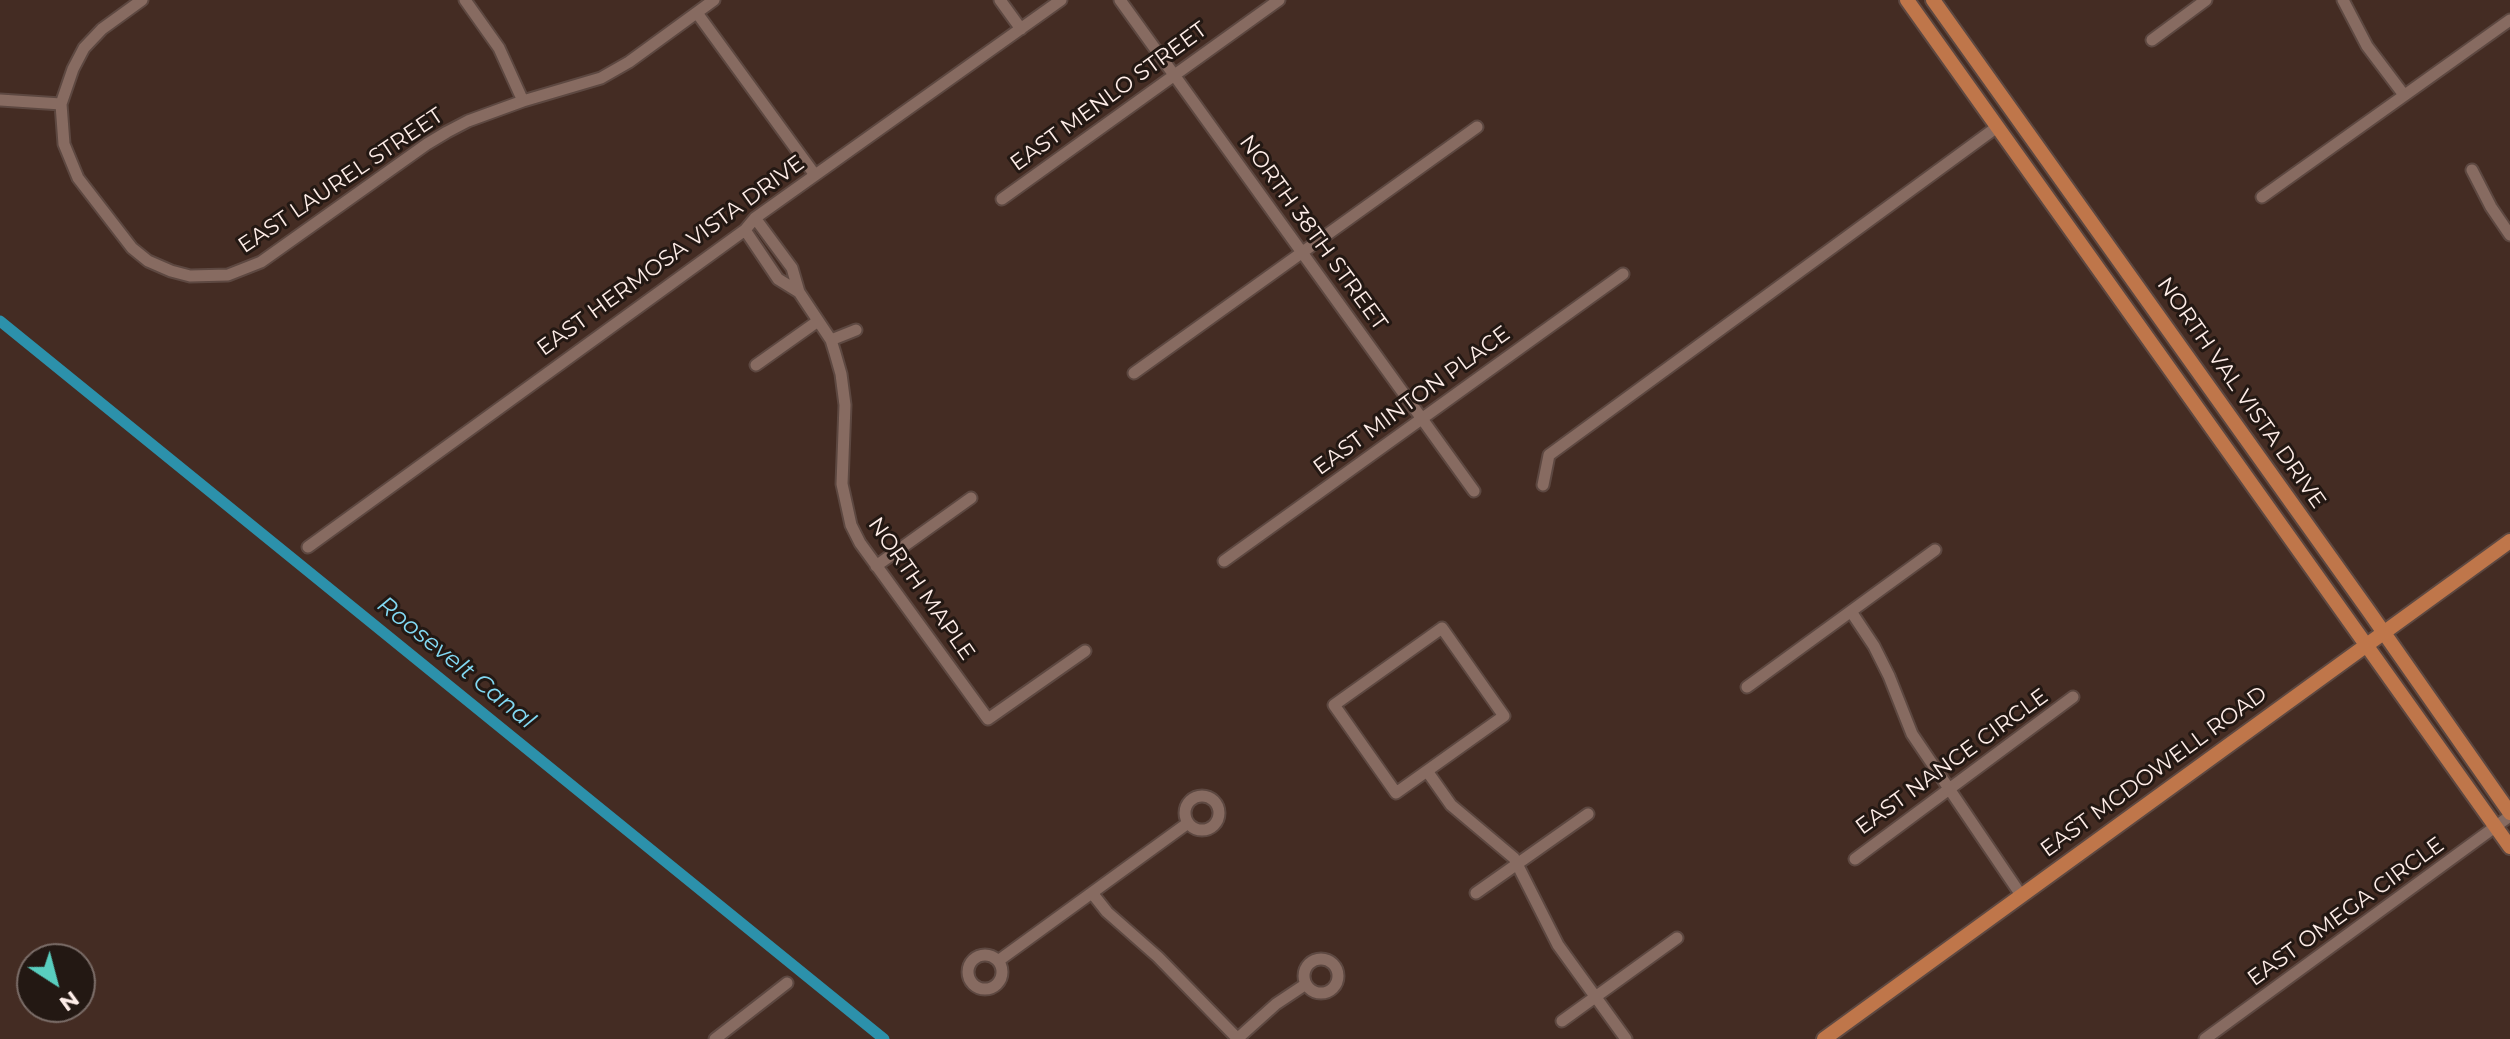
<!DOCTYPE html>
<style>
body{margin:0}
#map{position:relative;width:2510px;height:1039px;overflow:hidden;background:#442c23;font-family:Montserrat,sans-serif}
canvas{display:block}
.north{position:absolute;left:16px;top:943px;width:80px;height:80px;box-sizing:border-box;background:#231813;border:2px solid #7b6d68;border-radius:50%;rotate:144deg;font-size:22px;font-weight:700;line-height:32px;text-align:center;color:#feede8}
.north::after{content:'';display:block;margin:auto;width:28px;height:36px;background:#59cebf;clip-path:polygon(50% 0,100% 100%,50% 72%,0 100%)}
</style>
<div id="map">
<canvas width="2510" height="1039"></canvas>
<div class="north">N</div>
</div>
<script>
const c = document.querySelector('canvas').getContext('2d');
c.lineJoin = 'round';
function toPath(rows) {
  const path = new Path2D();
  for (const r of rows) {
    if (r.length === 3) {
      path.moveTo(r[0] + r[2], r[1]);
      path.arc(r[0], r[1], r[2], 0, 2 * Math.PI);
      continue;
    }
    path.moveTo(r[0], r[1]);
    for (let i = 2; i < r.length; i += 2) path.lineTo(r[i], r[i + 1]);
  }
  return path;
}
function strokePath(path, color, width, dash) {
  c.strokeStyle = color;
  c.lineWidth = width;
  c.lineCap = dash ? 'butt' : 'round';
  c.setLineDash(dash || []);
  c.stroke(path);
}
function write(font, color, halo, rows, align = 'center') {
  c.font = font + ' Montserrat,sans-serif';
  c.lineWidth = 6;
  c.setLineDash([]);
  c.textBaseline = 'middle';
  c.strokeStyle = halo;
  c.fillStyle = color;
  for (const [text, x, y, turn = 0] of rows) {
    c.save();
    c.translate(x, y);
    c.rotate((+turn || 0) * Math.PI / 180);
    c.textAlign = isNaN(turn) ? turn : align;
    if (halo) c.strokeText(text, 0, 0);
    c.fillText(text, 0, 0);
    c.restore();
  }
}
strokePath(toPath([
 [0,321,884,1039]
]), '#2c91ab', 11);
const minor = toPath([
 [142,0,102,29,84,48,73,69,61,104,64,144,78,178,132,248,148,261,171,271,190,276,228,275,261,262,427,144,447,132,468,121,523,101,601,78,629,62,714,0],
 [465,0,499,48,523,101],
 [1000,0,1021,29],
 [1120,0,1474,491],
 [2343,0,2367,46,2404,95],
 [697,13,815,175],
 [2152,40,2206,0],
 [0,100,61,104],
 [2472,170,2491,207,2510,235],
 [2262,197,2510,20],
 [1002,199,1279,0],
 [755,218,792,268,799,292,831,340,835,353,841,374,845,405,842,484,851,525,860,543,988,719,1085,651],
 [745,230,778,279,799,292],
 [831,340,856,330],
 [756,365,818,321],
 [1134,373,1477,127],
 [1543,485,1549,455,1997,127],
 [308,547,745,230,755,218,1061,0],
 [1224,561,1623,274],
 [876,566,971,498],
 [1852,613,1874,646,1889,676,1912,734,2021,895],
 [1442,628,1504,716,1396,793,1334,705,1442,628],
 [1747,687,1935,550],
 [1427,771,1451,805,1514,858,1558,945,1626,1039],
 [1202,813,17],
 [1855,859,2073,697],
 [1092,893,1107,912,1158,957,1238,1039],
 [1476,893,1588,814],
 [985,972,17],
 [1321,976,17],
 [998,961,1188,823],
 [1562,1021,1677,938],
 [715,1039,787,983],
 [1237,1039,1276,1004,1306,984],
 [2205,1039,2510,816]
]);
const major = toPath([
 [1907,0,2510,847],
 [1933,0,2368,610,2510,813],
 [1824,1039,2510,541]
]);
strokePath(minor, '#5d4841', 15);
strokePath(major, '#5d4841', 18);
strokePath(minor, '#876b61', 11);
strokePath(major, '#bf764a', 14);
write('22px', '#feede8', '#231813', [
 ["EAST MENLO STREET",1109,97,-36],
 ["EAST LAUREL STREET",341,181,-34],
 ["NORTH 38TH STREET",1313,233,54],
 ["EAST HERMOSA VISTA DRIVE",671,256,-36],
 ["NORTH VAL VISTA DRIVE",2241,393,55],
 ["EAST MINTON PLACE",1412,401,-36],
 ["NORTH MAPLE",921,589,55],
 ["EAST NANCE CIRCLE",1952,762,-36],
 ["EAST MCDOWELL ROAD",2154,772,-36],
 ["EAST OMEGA CIRCLE",2346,912,-36]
]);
write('italic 24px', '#82d8f2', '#231813', [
 ["Roosevelt Canal",456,663,39]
]);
</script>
